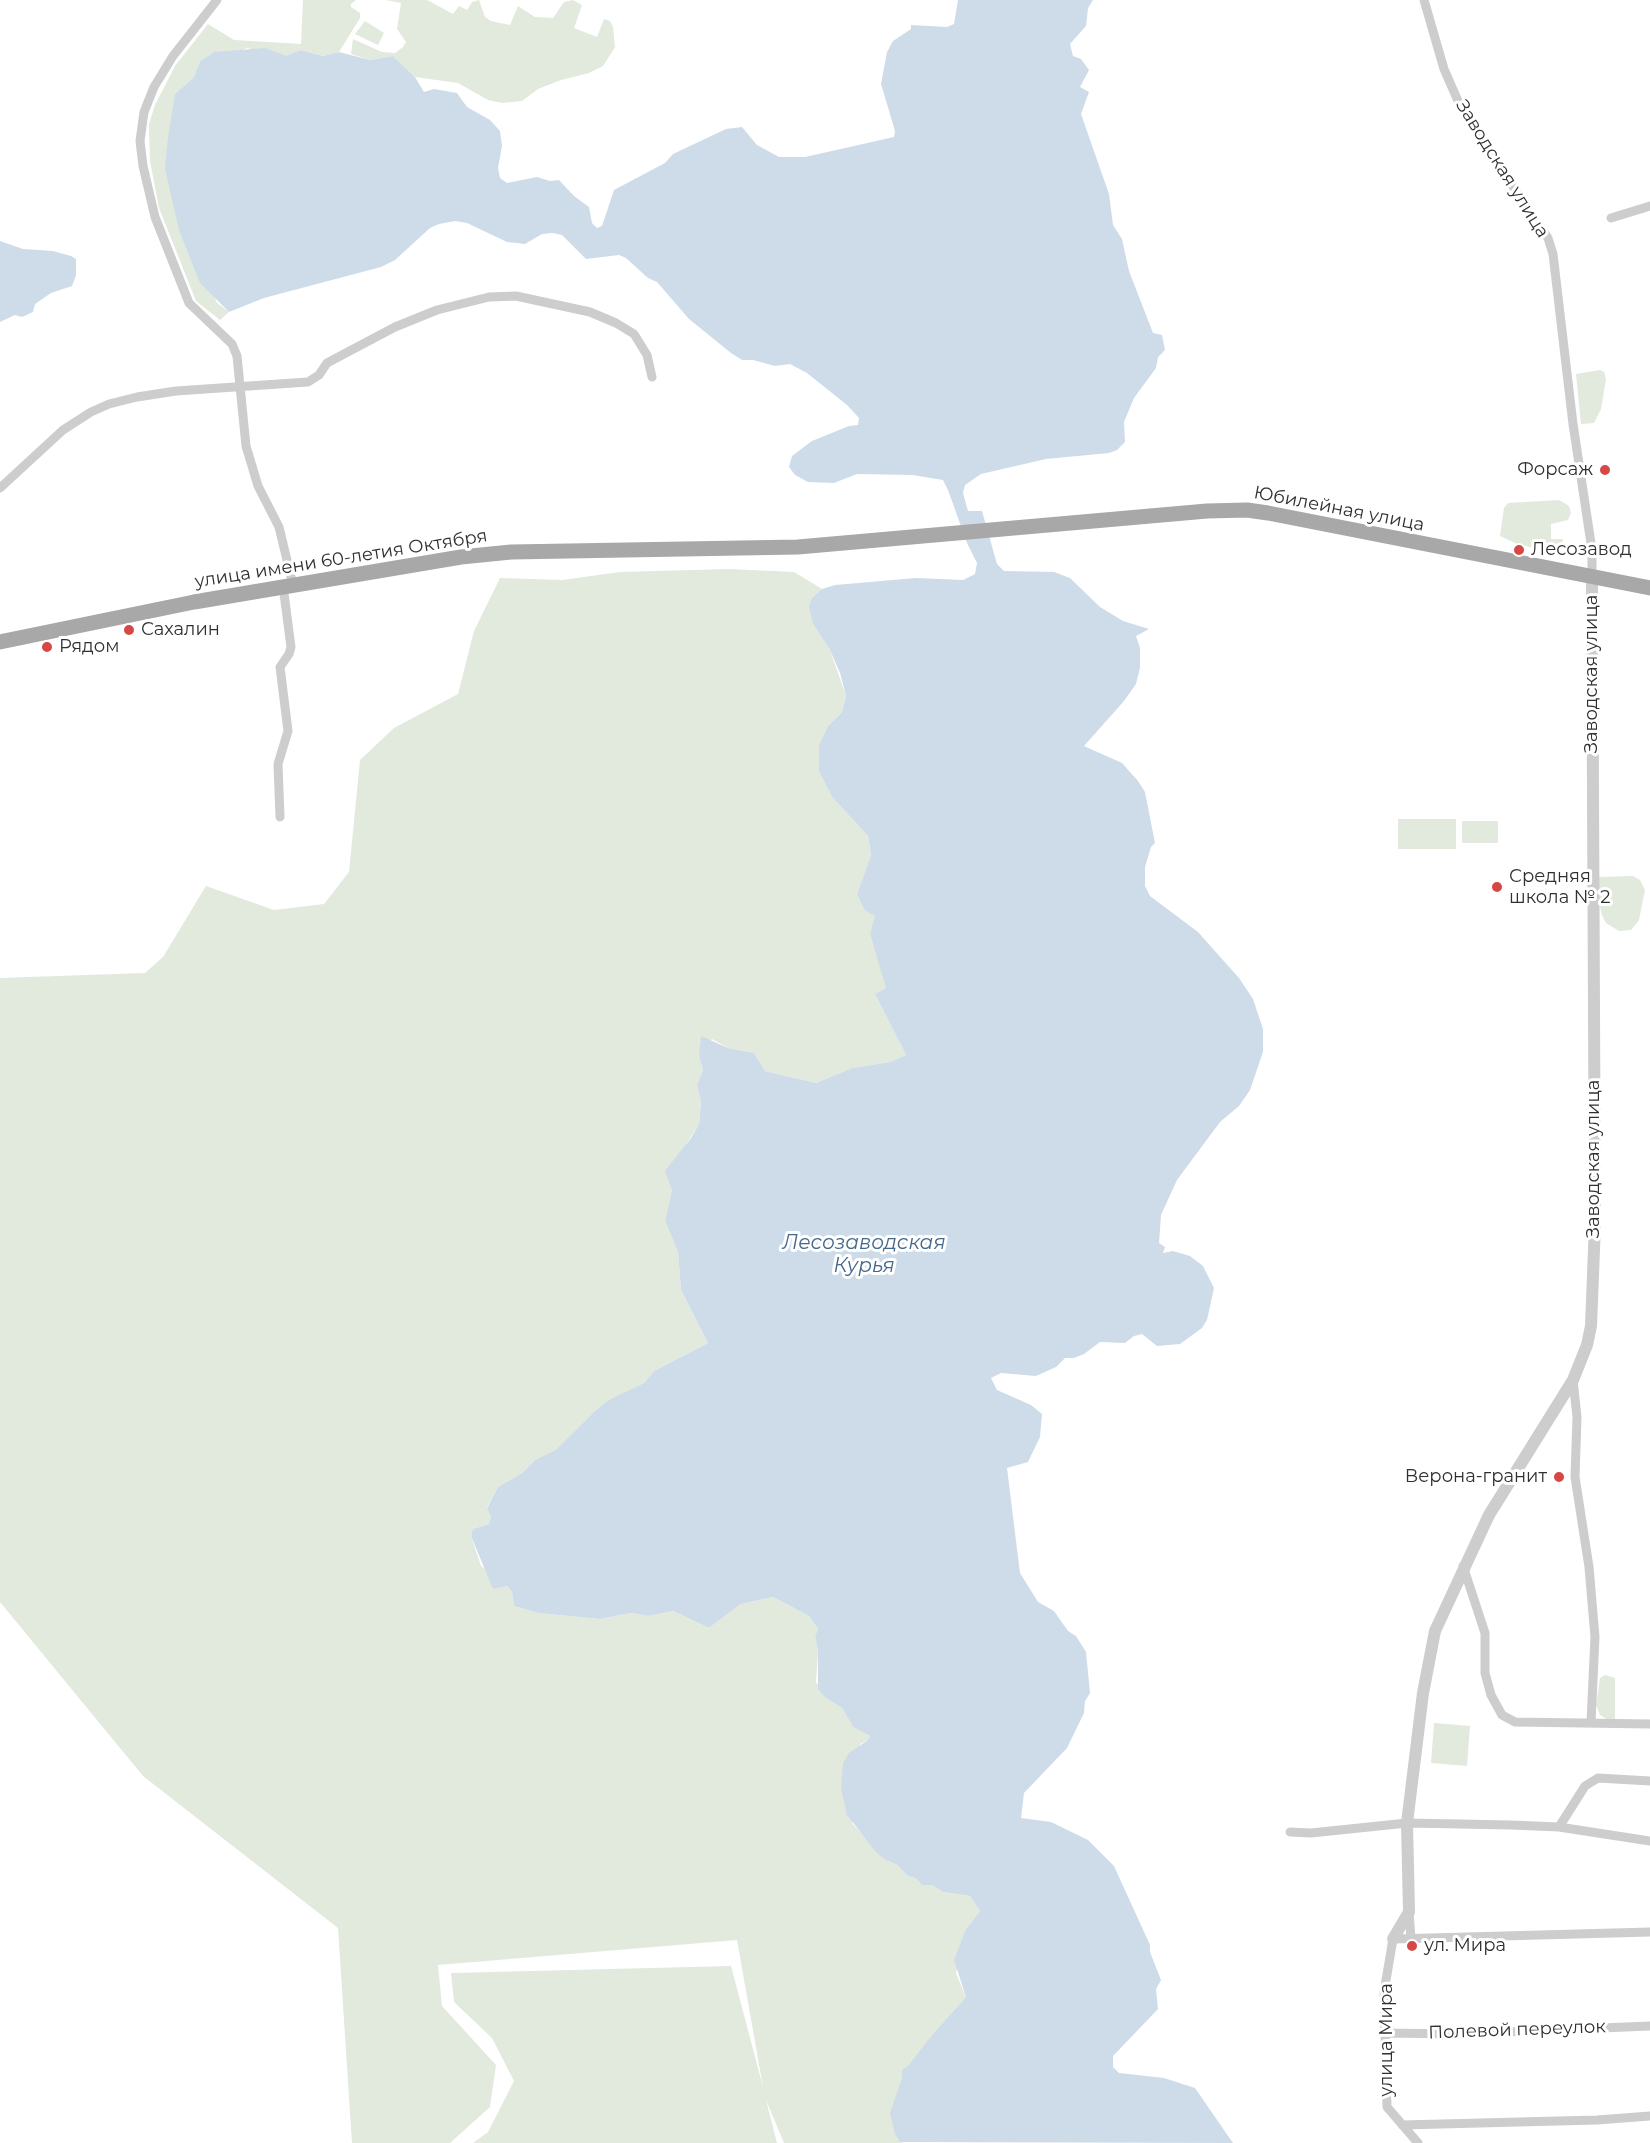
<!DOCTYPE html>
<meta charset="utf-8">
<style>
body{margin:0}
canvas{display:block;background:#fff}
</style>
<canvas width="1650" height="2143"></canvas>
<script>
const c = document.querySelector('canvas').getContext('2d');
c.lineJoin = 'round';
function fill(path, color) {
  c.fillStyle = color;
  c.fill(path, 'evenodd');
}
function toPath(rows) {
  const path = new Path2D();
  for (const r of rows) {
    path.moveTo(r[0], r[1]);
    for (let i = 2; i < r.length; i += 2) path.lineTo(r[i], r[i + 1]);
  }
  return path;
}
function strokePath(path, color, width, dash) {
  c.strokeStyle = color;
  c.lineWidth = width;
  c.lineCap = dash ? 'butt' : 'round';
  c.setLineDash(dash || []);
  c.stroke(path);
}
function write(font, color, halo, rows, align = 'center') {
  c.font = font + ' Montserrat,sans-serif';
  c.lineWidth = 6;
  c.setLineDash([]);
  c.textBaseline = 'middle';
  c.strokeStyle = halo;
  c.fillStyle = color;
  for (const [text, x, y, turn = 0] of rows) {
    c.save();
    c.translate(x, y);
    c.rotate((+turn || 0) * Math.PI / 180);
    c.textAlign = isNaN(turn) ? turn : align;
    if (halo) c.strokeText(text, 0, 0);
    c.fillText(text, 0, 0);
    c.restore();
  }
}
fill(toPath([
 [303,0,356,0,351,4,351,7,360,13,360,18,339,52,323,56,301,50,287,57,247,48,238,52,214,52,200,61,194,77,175,94,216,302,229,312,220,320,196,301,159,208,150,161,149,124,155,105,175,66,208,24,234,40,301,44],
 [386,0,427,0,453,14,459,6,467,10,472,2,479,0,485,17,491,21,510,25,518,6,535,17,553,18,564,2,573,0,582,5,574,28,597,37,604,19,610,21,613,27,615,47,603,66,589,73,561,80,538,89,522,101,502,103,488,100,458,83,415,77,393,56,370,60,351,54,353,39,382,52,395,53,403,47,406,42,397,29,401,3],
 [365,21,384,33,378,45,355,34],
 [1600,370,1604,372,1606,379,1601,409,1594,423,1581,424,1576,374],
 [1559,500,1569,506,1571,513,1568,520,1551,524,1551,539,1563,539,1560,554,1517,544,1500,536,1504,508,1508,503],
 [729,569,794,572,822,589,812,598,813,624,830,650,846,696,842,712,829,725,833,798,868,836,871,855,857,894,876,915,870,934,887,988,875,994,906,1055,890,1062,852,1068,816,1083,765,1071,754,1053,728,1048,712,1039,699,1056,703,1070,697,1085,701,1102,699,1124,680,1154,665,1221,678,1252,681,1290,708,1343,654,1371,644,1383,609,1401,596,1410,556,1451,535,1460,522,1473,498,1487,487,1507,491,1517,489,1524,473,1529,471,1536,481,1566,507,1586,512,1592,514,1606,538,1613,600,1619,631,1613,649,1616,673,1611,709,1628,741,1604,773,1597,809,1616,818,1629,815,1636,818,1651,816,1682,826,1698,842,1708,853,1727,870,1736,868,1740,860,1744,852,1823,884,1859,897,1865,908,1876,915,1878,922,1885,932,1885,943,1892,970,1896,980,1911,966,1929,956,1973,966,1997,931,2036,902,2077,891,2113,900,2142,904,2143,784,2143,766,2100,777,2143,473,2143,488,2132,514,2081,492,2038,454,2002,451,1973,731,1966,763,2087,737,1940,438,1965,442,2006,496,2065,490,2107,450,2143,352,2143,338,1928,143,1776,0,1602,0,978,145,973,163,957,206,886,274,910,324,904,349,872,360,760,394,728,458,694,474,631,500,578,562,580,620,572],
 [1398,819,1456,819,1456,849,1398,849],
 [1462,821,1498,821,1498,843,1462,843],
 [1633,876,1640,880,1645,890,1639,920,1631,930,1619,931,1606,923,1602,915,1597,895,1598,877],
 [1605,1675,1615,1678,1615,1719,1608,1720,1600,1715,1596,1705,1600,1678],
 [1434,1723,1470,1726,1467,1766,1431,1763]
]), '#e2e9dd');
fill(toPath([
 [958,0,1093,0,1088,8,1086,26,1070,44,1073,56,1081,59,1089,70,1080,87,1089,92,1081,114,1109,194,1113,225,1122,239,1129,271,1153,333,1162,335,1165,350,1158,357,1156,368,1134,398,1124,422,1125,442,1117,450,1109,453,1046,459,981,474,965,485,963,493,968,511,982,511,997,564,1004,571,1054,572,1070,578,1100,607,1123,621,1149,629,1136,636,1140,648,1140,668,1136,684,1124,701,1084,746,1122,763,1138,781,1145,792,1155,843,1151,847,1145,867,1145,886,1150,896,1198,932,1239,978,1253,999,1263,1029,1263,1052,1250,1090,1239,1106,1220,1122,1177,1180,1161,1215,1159,1243,1165,1247,1163,1253,1173,1251,1190,1256,1203,1266,1214,1288,1207,1320,1202,1328,1180,1344,1157,1346,1142,1334,1134,1336,1125,1343,1100,1342,1084,1354,1074,1358,1065,1358,1056,1367,1036,1376,1001,1373,991,1378,997,1390,1031,1405,1042,1414,1040,1437,1028,1462,1007,1468,1020,1573,1038,1602,1054,1611,1068,1631,1076,1636,1086,1652,1090,1693,1085,1701,1084,1713,1067,1748,1024,1793,1021,1818,1051,1822,1088,1840,1114,1866,1150,1945,1150,1952,1161,1980,1156,1989,1158,2009,1113,2056,1113,2067,1119,2073,1164,2078,1195,2088,1233,2143,900,2142,895,2134,890,2113,902,2077,902,2070,909,2065,931,2036,966,1997,954,1960,966,1929,980,1911,970,1896,943,1892,932,1885,922,1885,915,1878,908,1876,897,1865,884,1859,875,1851,847,1815,841,1788,843,1763,849,1753,868,1740,870,1736,853,1727,842,1708,826,1698,818,1689,818,1651,815,1636,818,1629,809,1616,773,1597,741,1604,709,1628,673,1611,649,1616,631,1613,600,1619,538,1613,514,1606,512,1592,507,1586,493,1589,471,1536,473,1529,489,1524,491,1517,487,1508,498,1487,522,1473,535,1460,556,1450,596,1410,609,1400,644,1383,654,1371,708,1343,681,1290,678,1252,665,1221,672,1190,665,1171,691,1138,699,1124,701,1102,697,1085,703,1070,699,1056,701,1036,728,1048,754,1053,765,1071,816,1083,852,1068,890,1062,906,1055,875,994,886,988,870,934,875,916,865,910,857,894,871,855,868,836,833,798,819,771,819,745,829,725,842,712,846,696,840,673,830,650,813,624,809,607,812,598,822,589,835,585,916,578,963,580,975,574,977,563,967,543,948,490,943,480,912,475,857,474,834,483,808,482,795,475,789,467,792,456,812,441,849,426,858,425,859,418,847,405,807,373,790,364,775,366,753,360,742,360,731,353,689,319,657,282,648,278,626,258,619,255,586,259,562,235,553,233,542,234,525,244,507,242,467,223,455,221,439,224,430,228,395,260,381,267,264,298,229,312,200,283,179,230,165,169,168,137,175,94,194,77,200,61,214,52,265,48,286,56,301,50,323,56,339,52,370,60,393,56,415,77,424,92,434,89,457,93,467,107,490,120,500,131,502,146,498,168,500,178,507,183,537,177,550,181,559,180,574,196,589,207,592,223,597,228,602,226,614,190,665,163,673,154,726,129,742,127,757,145,779,157,805,157,894,137,895,131,881,84,887,52,893,41,911,29,911,25,947,27,954,24],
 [0,241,23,249,53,251,71,256,76,259,76,275,72,286,51,293,35,304,33,312,22,317,15,315,0,322]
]), '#cedce9');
strokePath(toPath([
 [217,0,173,56,154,87,144,112,140,141,143,166,155,217,189,303,232,344,237,356,246,446,258,486,279,527,293,585],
 [1424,0,1444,69,1458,101,1485,146,1548,238,1553,254,1573,424,1592,550,1592,577],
 [1611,218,1650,206],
 [0,488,63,430,91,412,109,404,137,397,176,391,308,382,319,375,327,363,395,327,437,310,489,297,516,296,590,312,616,323,634,334,647,355,652,377],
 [280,817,278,764,288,731,280,667,289,654,291,647,283,586],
 [1573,1380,1577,1417,1575,1477,1589,1567,1595,1637,1591,1722],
 [1463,1566,1485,1633,1485,1673,1491,1695,1502,1715,1515,1722,1650,1724],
 [1559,1827,1585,1786,1598,1778,1650,1781],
 [1290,1832,1311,1833,1407,1823,1511,1825,1559,1827,1650,1841],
 [1409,1912,1411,1938],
 [1384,2033,1457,2034,1650,2026],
 [1402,2125,1597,2120,1650,2116],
 [1418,2143,1387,2107,1384,1992,1393,1939,1650,1932]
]), '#cdcdcd', 9);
strokePath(toPath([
 [1393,1939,1409,1912,1407,1823,1423,1693,1435,1631,1489,1515,1573,1380,1587,1345,1591,1326,1595,1224,1592,577]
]), '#cdcdcd', 12);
strokePath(toPath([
 [0,642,194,602,461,557,511,552,798,547,1207,511,1247,510,1268,513,1650,588]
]), '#a8a8a8', 15);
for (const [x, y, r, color] of [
 [1605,470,6,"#d54845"],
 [1519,550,6,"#d54845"],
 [129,630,6,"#d54845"],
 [47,647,6,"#d54845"],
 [1497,887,6,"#d54845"],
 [1559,1477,6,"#d54845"],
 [1412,1946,6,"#d54845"]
]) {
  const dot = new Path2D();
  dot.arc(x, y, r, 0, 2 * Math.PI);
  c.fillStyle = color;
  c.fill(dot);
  strokePath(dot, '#fff', 2);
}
write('18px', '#303030', '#fff', [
 ["Заводская улица",1502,169,58],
 ["Юбилейная улица",1339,509,11],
 ["улица имени 60-летия Октября",341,559,-9],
 ["Заводская улица",1592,674,-90],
 ["Заводская улица",1594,1159,-90],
 ["Полевой переулок",1517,2030,-2],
 ["улица Мира",1387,2040,-90]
]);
write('18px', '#303030', '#fff', [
 ["Форсаж",1593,470,"right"],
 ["Лесозавод",1531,550],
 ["Сахалин",141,630],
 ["Рядом",59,647],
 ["Средняя",1509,877],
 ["школа № 2",1509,898],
 ["Верона-гранит",1547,1477,"right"],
 ["ул. Мира",1424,1946]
], 'left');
write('italic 20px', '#45698b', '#fff', [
 ["Лесозаводская",864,1243],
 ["Курья",864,1266]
]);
</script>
